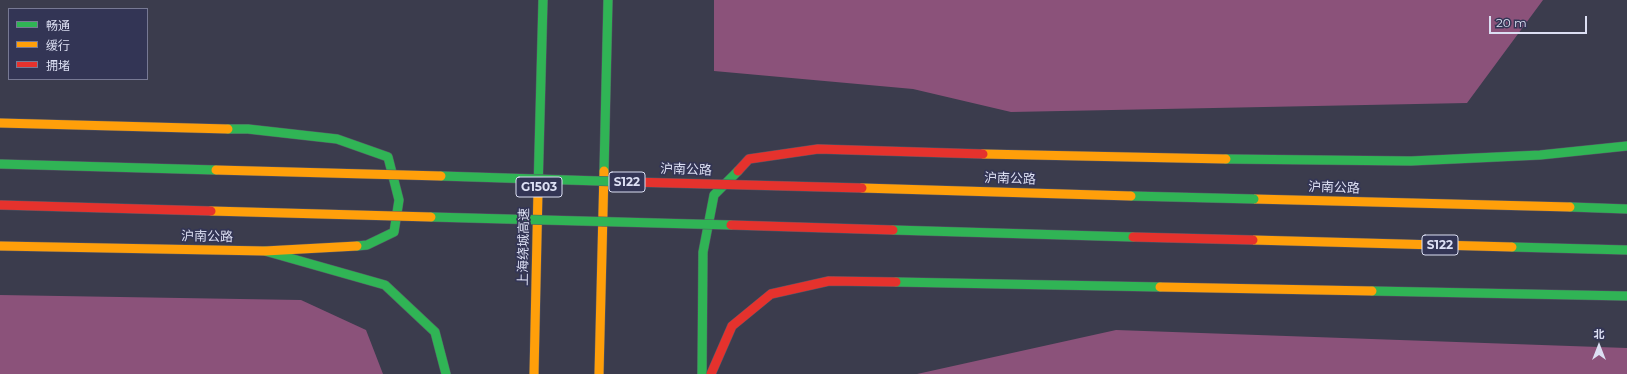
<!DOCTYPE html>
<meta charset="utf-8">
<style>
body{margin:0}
#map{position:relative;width:1627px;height:374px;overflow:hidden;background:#3b3c4d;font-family:Montserrat,"Noto Sans SC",sans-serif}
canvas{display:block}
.legend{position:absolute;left:8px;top:8px;width:140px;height:72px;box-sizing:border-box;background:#333555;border:1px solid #777994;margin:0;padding:5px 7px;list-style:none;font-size:12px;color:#dcdff3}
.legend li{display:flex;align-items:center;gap:8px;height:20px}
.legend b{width:20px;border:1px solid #777994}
.north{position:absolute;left:1579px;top:326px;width:40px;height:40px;-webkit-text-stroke:3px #333555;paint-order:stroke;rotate:0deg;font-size:11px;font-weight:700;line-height:16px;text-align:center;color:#dcdff3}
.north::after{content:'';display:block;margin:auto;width:14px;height:18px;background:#dcdff3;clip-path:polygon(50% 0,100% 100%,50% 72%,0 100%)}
.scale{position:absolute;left:1489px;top:16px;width:98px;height:18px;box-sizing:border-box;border:2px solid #dcdff3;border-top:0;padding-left:5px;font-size:12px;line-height:14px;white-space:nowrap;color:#dcdff3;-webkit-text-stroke:3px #333555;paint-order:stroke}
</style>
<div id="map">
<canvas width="1627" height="374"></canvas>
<ul class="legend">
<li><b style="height:5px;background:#30b455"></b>畅通</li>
<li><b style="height:5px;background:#ff9f0a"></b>缓行</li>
<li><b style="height:5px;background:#e5322d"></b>拥堵</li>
</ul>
<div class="north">北</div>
<div class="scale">20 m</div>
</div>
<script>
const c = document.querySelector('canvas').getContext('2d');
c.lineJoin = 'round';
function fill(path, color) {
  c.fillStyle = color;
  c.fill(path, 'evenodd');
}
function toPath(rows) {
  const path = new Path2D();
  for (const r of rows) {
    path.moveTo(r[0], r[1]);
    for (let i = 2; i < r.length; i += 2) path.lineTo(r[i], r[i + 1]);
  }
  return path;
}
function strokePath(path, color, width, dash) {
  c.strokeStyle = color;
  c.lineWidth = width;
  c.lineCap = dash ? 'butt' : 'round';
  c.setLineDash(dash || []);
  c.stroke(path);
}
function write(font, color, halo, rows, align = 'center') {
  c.font = font + ' Montserrat,"Noto Sans SC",sans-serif';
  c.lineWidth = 3.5;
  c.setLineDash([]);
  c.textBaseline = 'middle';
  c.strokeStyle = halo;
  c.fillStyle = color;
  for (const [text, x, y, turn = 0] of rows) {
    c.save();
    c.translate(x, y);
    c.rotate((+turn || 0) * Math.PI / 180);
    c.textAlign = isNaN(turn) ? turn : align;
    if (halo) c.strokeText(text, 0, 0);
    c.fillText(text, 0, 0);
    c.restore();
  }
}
fill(toPath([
 [714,0,1543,0,1467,103,1011,112,913,89,714,71],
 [0,295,301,300,366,330,383,374,0,374],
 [1116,330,1627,348,1627,374,917,374]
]), '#8b527a');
const fast = toPath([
 [228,129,248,129,337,139,388,157,399,200,394,232,367,245,357,246],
 [1226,159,1411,161,1540,155,1627,146],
 [604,171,608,0],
 [538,191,543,0],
 [1570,207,1627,209],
 [1512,247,1627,250],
 [265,251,385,285,435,332,446,374],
 [896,282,1160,287],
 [1372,291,1627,296],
 [702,374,703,252,714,195,738,171]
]);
const slow = toPath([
 [0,123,228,129],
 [983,154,1226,159],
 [1254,199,1570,207],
 [1253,240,1512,247],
 [0,246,265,251,357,246],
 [1160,287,1372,291],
 [534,374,538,191],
 [599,374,604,171]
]);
const jam = toPath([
 [738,171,749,159,818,149,983,154],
 [711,374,732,326,771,294,829,281,896,282]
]);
strokePath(fast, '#565866', 10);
strokePath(slow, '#565866', 10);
strokePath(jam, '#565866', 10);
strokePath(fast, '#30b455', 9);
strokePath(slow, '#ff9f0a', 9);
strokePath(jam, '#e5322d', 9);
const fastBridge = toPath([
 [0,164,216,170],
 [441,176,631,182],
 [1131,196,1254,199],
 [431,217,731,225],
 [893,230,1133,237]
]);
const slowBridge = toPath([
 [216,170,441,176],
 [862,188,1131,196],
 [211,211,431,217]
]);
const jamBridge = toPath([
 [631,182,862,188],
 [0,205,211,211],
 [731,225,893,230],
 [1133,237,1253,240]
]);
strokePath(fastBridge, '#565866', 10, []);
strokePath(slowBridge, '#565866', 10, []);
strokePath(jamBridge, '#565866', 10, []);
strokePath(fastBridge, '#30b455', 9);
strokePath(slowBridge, '#ff9f0a', 9);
strokePath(jamBridge, '#e5322d', 9);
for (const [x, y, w] of [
 [627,182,36],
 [539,187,46],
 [1440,245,36]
]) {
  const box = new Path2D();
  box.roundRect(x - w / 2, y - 10, w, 20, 3);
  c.fillStyle = '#333555';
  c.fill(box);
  strokePath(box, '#dcdff3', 1);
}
write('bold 12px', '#dcdff3', null, [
 ["S122",627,182],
 ["G1503",539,187],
 ["S122",1440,245]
]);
write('13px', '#dcdff3', '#333555', [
 ["沪南公路",686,170,2],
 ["沪南公路",1010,179,2],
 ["沪南公路",1334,188,2],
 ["沪南公路",207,237,1],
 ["上海绕城高速",524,247,-89]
]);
</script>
